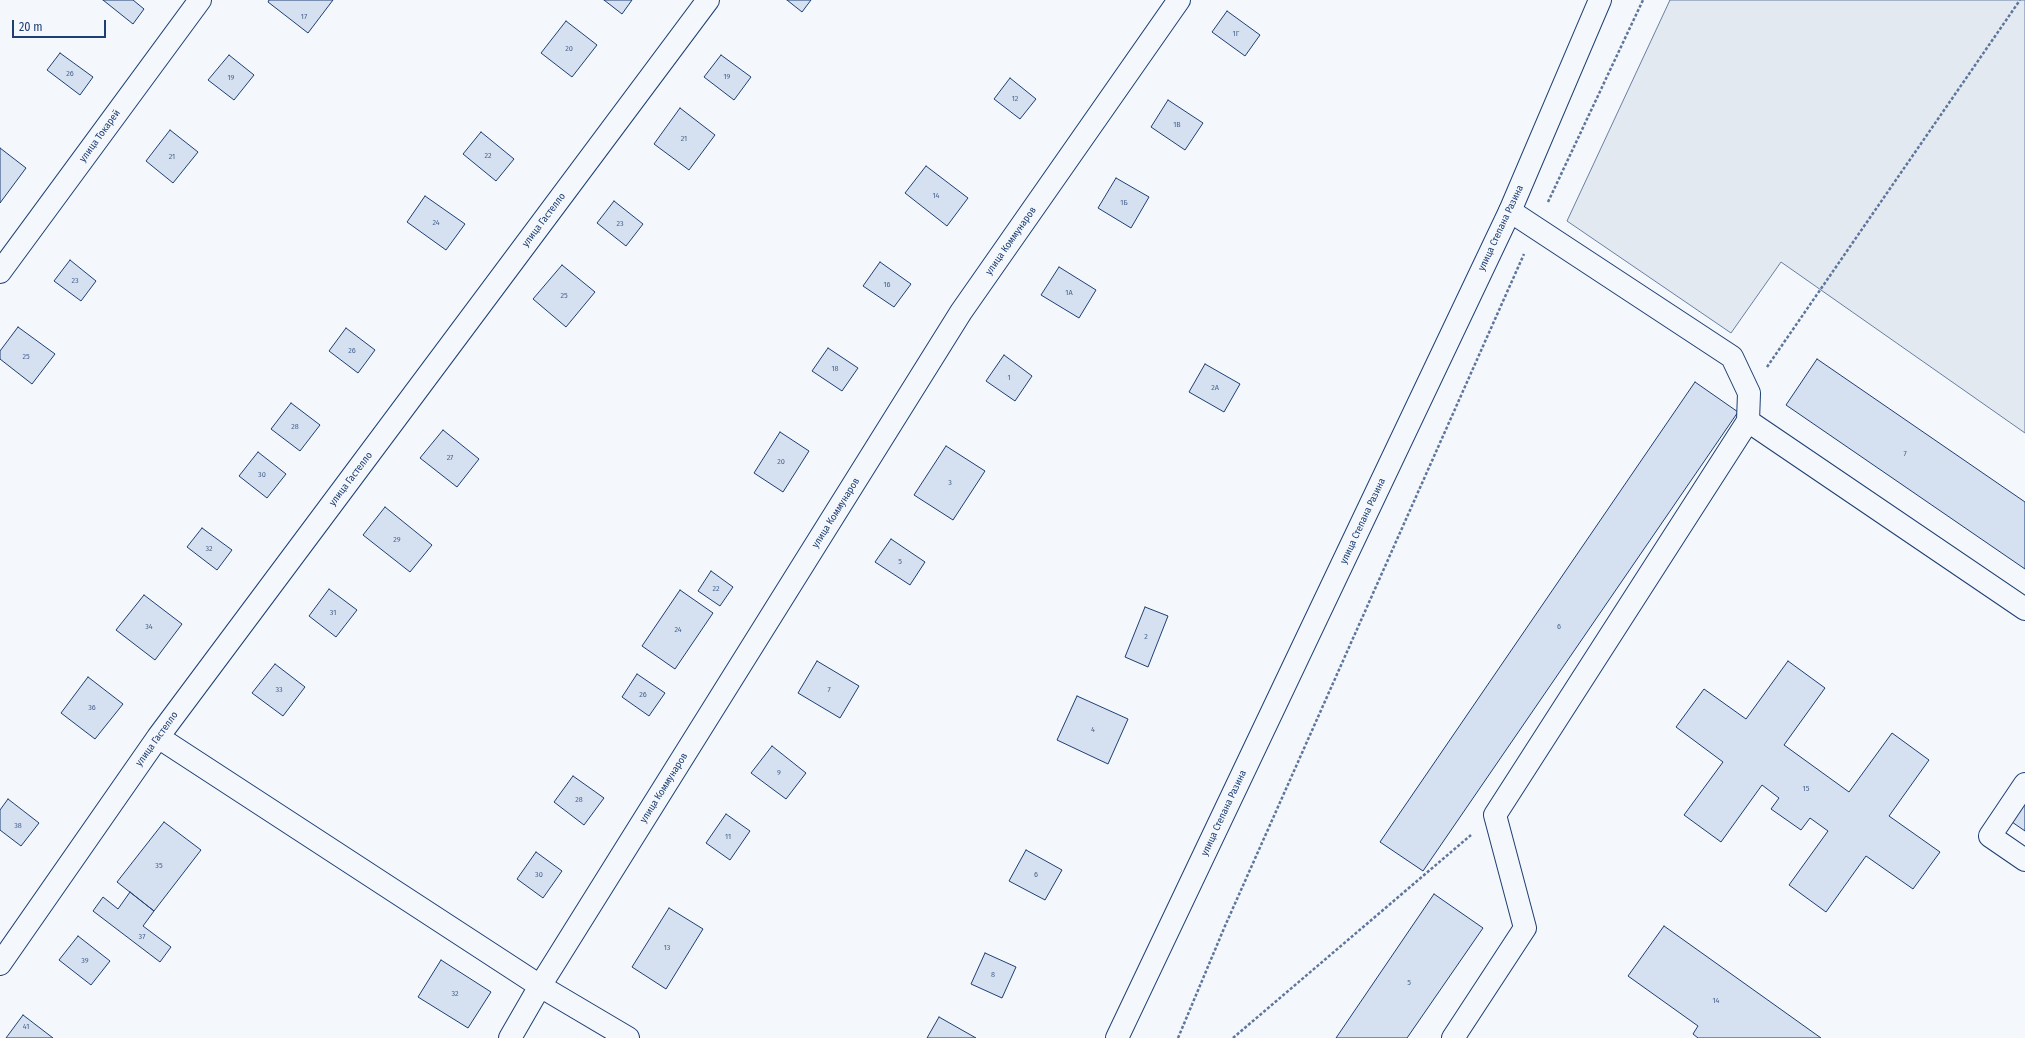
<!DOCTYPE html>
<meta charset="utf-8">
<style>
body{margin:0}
#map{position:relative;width:2025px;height:1038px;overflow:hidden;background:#f4f7fb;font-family:"Fira Sans Condensed",sans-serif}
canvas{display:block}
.scale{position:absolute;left:12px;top:20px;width:94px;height:18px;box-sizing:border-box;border:2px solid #1d3f73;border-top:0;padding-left:5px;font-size:12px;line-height:14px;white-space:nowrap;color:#1d3f73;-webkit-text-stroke:3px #f4f7fb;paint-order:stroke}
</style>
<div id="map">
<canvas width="2025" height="1038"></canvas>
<div class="scale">20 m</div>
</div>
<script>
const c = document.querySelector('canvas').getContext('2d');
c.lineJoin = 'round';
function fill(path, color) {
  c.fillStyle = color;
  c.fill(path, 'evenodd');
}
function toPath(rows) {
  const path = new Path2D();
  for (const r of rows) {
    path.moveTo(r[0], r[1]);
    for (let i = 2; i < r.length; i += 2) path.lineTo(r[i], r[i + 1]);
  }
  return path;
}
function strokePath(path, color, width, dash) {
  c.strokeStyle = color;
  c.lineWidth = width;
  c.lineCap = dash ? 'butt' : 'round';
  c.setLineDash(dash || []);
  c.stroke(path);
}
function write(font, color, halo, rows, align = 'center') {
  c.font = font + ' "Fira Sans Condensed",sans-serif';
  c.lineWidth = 3;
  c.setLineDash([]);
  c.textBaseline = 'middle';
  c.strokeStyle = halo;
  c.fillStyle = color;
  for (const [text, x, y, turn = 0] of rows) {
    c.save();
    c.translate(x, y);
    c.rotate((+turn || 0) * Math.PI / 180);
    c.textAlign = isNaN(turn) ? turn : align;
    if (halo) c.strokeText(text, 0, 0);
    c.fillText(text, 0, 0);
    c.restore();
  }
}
const green = toPath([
 [1670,0,2025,0,2025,433,1781,262,1731,333,1567,221,1670,0]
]);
fill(green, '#e3e9f0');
strokePath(green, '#687fa3', 1);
const building = toPath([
 [103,0,133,0,144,9,133,24,103,0],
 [269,0,333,0,308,33,268,2,269,0],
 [604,0,632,0,622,14,604,0],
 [787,0,811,0,802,12,787,0],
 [1227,11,1260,35,1245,56,1212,32,1227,11],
 [566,21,597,45,572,77,541,53,566,21],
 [60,53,93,77,80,95,47,70,60,53],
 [229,55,254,75,234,100,208,80,229,55],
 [721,55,751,77,734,100,704,77,721,55],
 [1010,78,1036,99,1020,119,994,99,1010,78],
 [1168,100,1203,123,1185,150,1151,127,1168,100],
 [680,108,715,135,689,170,654,144,680,108],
 [170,130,198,152,173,183,146,161,170,130],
 [481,132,514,159,496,181,463,154,481,132],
 [0,148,26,168,0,203,0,148],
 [926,166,968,198,947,226,905,193,926,166],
 [1116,178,1149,197,1131,228,1098,208,1116,178],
 [425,196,465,224,446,250,407,222,425,196],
 [614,201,643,224,626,246,597,223,614,201],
 [70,260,96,281,81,301,54,281,70,260],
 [880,262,911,284,894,307,863,286,880,262],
 [562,265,595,292,566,327,533,299,562,265],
 [1059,267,1096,290,1079,318,1041,295,1059,267],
 [18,327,55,354,32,384,0,359,0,351,18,327],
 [346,328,375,350,358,373,329,351,346,328],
 [828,348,858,368,842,391,812,371,828,348],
 [1004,355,1032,376,1015,401,986,381,1004,355],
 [1817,359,2025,502,2025,569,1786,405,1817,359],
 [1205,364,1240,384,1224,412,1189,392,1205,364],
 [1695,382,1738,412,1423,871,1380,842,1695,382],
 [291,403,320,425,300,451,271,429,291,403],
 [443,430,479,459,457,487,420,458,443,430],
 [780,432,809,451,783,492,754,473,780,432],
 [946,446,985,471,953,520,914,495,946,446],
 [258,452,286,474,267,498,239,476,258,452],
 [385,507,432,545,410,572,363,535,385,507],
 [202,528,232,550,217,570,187,547,202,528],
 [891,539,925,562,910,585,875,562,891,539],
 [711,571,733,587,720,606,698,591,711,571],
 [329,589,357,610,336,637,309,616,329,589],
 [680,590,713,613,675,669,642,646,680,590],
 [144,595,182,624,155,660,116,630,144,595],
 [1145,607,1168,616,1148,667,1125,657,1145,607],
 [817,661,859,686,840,718,798,693,817,661],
 [1788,661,1825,688,1784,745,1849,792,1892,733,1929,760,1889,816,1940,852,1913,889,1866,856,1826,912,1789,885,1828,831,1810,818,1801,830,1771,809,1779,798,1762,785,1721,842,1684,815,1723,762,1676,727,1704,689,1746,719,1788,661],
 [275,664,305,687,283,716,252,693,275,664],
 [637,674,665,693,649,716,622,697,637,674],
 [88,677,123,704,95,739,61,713,88,677],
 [1077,696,1128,719,1108,764,1057,740,1077,696],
 [772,746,806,773,786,799,751,773,772,746],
 [573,776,604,798,584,825,554,802,573,776],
 [8,799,39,823,21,846,0,830,0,810,8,799],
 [2025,803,2025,831,2012,822,2025,803],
 [726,814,750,831,730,860,706,843,726,814],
 [164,822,201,850,154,911,117,882,164,822],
 [1026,850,1062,870,1045,900,1009,881,1026,850],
 [536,852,562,871,543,898,517,879,536,852],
 [130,892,154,911,143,926,171,947,160,962,93,911,103,897,118,909,130,892],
 [1434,894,1483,928,1407,1038,1336,1038,1434,894],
 [669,908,703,929,666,989,632,967,669,908],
 [1664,926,1821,1038,1698,1038,1693,1034,1698,1026,1628,976,1664,926],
 [78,936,110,961,91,985,59,960,78,936],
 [985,953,1016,967,1002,998,971,984,985,953],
 [441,960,491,992,468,1028,418,997,441,960],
 [23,1015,53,1038,6,1038,23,1015],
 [939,1017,976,1038,927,1038,939,1017]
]);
fill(building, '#d5e0f0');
strokePath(building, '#1d3f73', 1);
const minor = toPath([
 [0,272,200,0],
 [1748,421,2025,609],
 [158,737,540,986,628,1038],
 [2025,784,1990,836,2025,860],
 [0,964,158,737,708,0],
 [510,1038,540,986,961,312,1179,0],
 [1453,1038,1525,928,1495,815,1748,421,1749,393,1732,357,1510,211]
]);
const major = toPath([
 [1117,1038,1510,211,1600,0]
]);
strokePath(minor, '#1d3f73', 24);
strokePath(major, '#1d3f73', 24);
strokePath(toPath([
 [1548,202,1643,0],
 [1767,367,2020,0],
 [1178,1038,1225,926,1524,254],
 [1233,1038,1471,835]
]), '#5e769c', 2.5, [3, 2]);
strokePath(minor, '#f4f7fb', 22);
strokePath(major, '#f4f7fb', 22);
write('8px', '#4b6792', null, [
 ["17",304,17],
 ["1Г",1236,34],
 ["20",569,49],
 ["26",70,74],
 ["19",727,77],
 ["19",231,78],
 ["12",1015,99],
 ["1В",1177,125],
 ["21",684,139],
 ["22",488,156],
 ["21",172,157],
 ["14",936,196],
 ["1Б",1124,203],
 ["24",436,223],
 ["23",620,224],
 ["23",75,281],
 ["16",887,285],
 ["1А",1069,293],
 ["25",564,296],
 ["26",352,351],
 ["25",26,357],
 ["18",835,369],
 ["1",1009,378],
 ["2А",1215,388],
 ["28",295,427],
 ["7",1905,454],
 ["27",450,458],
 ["20",781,462],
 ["30",262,475],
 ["3",950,483],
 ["29",397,540],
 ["32",209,549],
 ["5",900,562],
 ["22",716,589],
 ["31",333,613],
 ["34",149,627],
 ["6",1559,627],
 ["24",678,630],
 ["2",1146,637],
 ["33",279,690],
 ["7",829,690],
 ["26",643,695],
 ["36",92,708],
 ["4",1093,730],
 ["9",779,773],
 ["15",1806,789],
 ["28",579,800],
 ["38",18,826],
 ["11",728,837],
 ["35",159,866],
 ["30",539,875],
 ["6",1036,875],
 ["37",142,937],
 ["13",667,948],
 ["39",85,961],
 ["8",993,975],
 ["5",1409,983],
 ["32",455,994],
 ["14",1716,1001],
 ["41",26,1027]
]);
write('10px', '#1d3f73', '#f4f7fb', [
 ["улица Токарей",100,136,-54],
 ["улица Гастелло",544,220,-53],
 ["улица Степана Разина",1501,228,-65],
 ["улица Коммунаров",1011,241,-55],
 ["улица Гастелло",351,479,-53],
 ["улица Коммунаров",836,513,-58],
 ["улица Степана Разина",1363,521,-65],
 ["улица Гастелло",157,739,-54],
 ["улица Коммунаров",664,788,-58],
 ["улица Степана Разина",1224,813,-65]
]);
</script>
